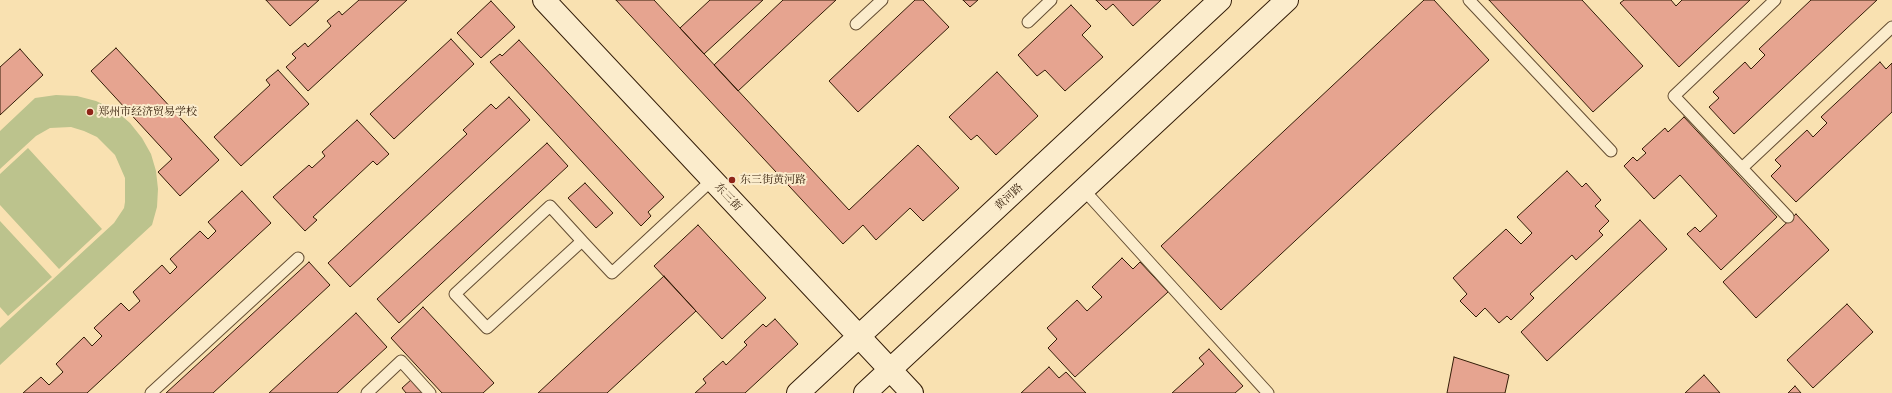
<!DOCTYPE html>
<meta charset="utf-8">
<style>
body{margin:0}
canvas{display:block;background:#f9e1b1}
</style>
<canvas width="1892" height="393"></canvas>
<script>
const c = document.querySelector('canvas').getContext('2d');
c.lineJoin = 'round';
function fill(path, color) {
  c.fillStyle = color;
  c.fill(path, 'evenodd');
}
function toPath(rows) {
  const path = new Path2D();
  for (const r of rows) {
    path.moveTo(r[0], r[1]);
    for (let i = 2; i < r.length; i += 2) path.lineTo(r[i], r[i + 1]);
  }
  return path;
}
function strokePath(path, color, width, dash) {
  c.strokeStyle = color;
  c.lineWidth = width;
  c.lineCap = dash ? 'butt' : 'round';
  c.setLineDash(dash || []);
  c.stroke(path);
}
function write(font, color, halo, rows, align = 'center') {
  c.font = font + ' "Libre Caslon Text","Noto Serif SC",serif';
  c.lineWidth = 4;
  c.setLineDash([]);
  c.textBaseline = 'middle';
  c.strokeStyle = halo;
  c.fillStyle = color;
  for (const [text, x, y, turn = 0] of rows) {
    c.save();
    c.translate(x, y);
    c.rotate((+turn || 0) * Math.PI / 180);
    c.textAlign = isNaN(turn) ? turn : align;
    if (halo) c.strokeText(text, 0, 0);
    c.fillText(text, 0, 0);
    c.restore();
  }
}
fill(toPath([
 [56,95,77,96,96,101,115,110,130,123,142,138,151,154,156,171,158,189,157,207,152,225,0,365,0,328,114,223,124,208,125,202,125,178,115,155,97,137,84,131,71,127,50,128,36,136,0,169,0,131,35,98],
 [28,148,102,229,59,269,0,205,0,174],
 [0,221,52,277,8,316,0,307]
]), '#bcc38d');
const building = toPath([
 [266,0,319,0,290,26,266,0],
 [359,0,407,0,308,91,286,67,296,58,292,54,305,43,308,47,331,26,327,21,339,11,342,15,359,0],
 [616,0,654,0,849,210,918,145,959,188,923,221,910,208,876,240,863,225,843,244,616,0],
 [710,0,763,0,704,54,680,28,710,0],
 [783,0,836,0,738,91,714,65,783,0],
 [915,0,923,0,949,27,858,112,829,81,915,0],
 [963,0,978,0,970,7,963,0],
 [1096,0,1161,0,1133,26,1113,4,1106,10,1096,0],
 [1424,0,1434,0,1489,60,1221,310,1161,246,1424,0],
 [1489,0,1582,0,1643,66,1593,112,1489,0],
 [1624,0,1671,0,1676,6,1682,0,1750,0,1679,67,1620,3,1624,0],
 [1811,0,1877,0,1734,134,1709,107,1719,98,1713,92,1745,62,1751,69,1765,55,1759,49,1811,0],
 [491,1,515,27,481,58,457,33,491,1],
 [1071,5,1091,26,1082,35,1103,57,1065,91,1045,70,1037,76,1018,55,1071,5],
 [451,39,474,64,394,139,370,114,451,39],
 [519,40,664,197,648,212,651,216,641,226,490,62,500,54,502,56,519,40],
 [116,48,219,160,180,196,158,172,172,159,91,71,116,48],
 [20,49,43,75,0,115,0,67,20,49],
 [1880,62,1886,69,1892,63,1892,112,1796,202,1771,176,1781,166,1775,160,1807,130,1813,137,1827,123,1821,117,1880,62],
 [278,70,309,104,241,166,214,137,270,85,266,80,278,70],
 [997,72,1038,116,996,155,977,135,971,140,949,117,997,72],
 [509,97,530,120,350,287,328,263,467,134,463,130,491,104,496,109,509,97],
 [1684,117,1777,217,1721,270,1687,234,1695,227,1700,232,1717,216,1680,175,1654,199,1624,166,1633,157,1637,161,1646,153,1642,149,1665,128,1668,132,1684,117],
 [357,120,389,154,377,165,373,161,313,217,317,220,305,231,273,197,309,165,312,168,325,156,322,152,357,120],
 [547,143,568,166,399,323,377,299,547,143],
 [1567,171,1582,187,1586,183,1601,200,1595,206,1609,221,1599,231,1603,235,1576,260,1572,255,1530,294,1534,298,1511,320,1507,316,1499,323,1485,308,1476,317,1460,301,1467,294,1453,278,1506,229,1521,244,1532,233,1517,217,1567,171],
 [585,183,613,213,596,228,568,198,585,183],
 [242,191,271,223,87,393,23,393,41,377,49,385,63,372,56,364,84,337,92,346,102,336,94,328,121,303,129,311,140,301,133,292,162,265,170,274,177,267,170,259,200,231,208,239,216,231,208,222,242,191],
 [1796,214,1829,250,1756,318,1723,282,1796,214],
 [1640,220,1667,249,1547,361,1521,332,1640,220],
 [698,225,766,298,722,339,654,266,698,225],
 [1122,258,1133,269,1140,262,1168,292,1075,377,1048,348,1057,339,1047,328,1077,300,1087,311,1102,297,1092,287,1122,258],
 [309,262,330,285,213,393,166,393,309,262],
 [664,276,696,311,607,393,538,393,664,276],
 [1847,304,1873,332,1813,388,1787,360,1847,304],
 [423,307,494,383,483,393,442,393,391,338,423,307],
 [356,313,387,347,337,393,269,393,356,313],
 [775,319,798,344,745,393,695,393,706,383,703,379,723,361,726,365,747,345,744,342,763,324,766,327,775,319],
 [1209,349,1243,386,1235,393,1172,393,1204,364,1199,358,1209,349],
 [1454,357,1509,375,1505,393,1447,393,1454,357],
 [1049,367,1059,378,1066,372,1086,393,1021,393,1049,367],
 [1704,375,1720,393,1685,393,1704,375],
 [412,379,425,393,406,393,402,388,412,379],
 [1795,386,1801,393,1788,393,1795,386]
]);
fill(building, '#e6a490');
strokePath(building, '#331c07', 1);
const lane = toPath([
 [1469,0,1611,151],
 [1775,0,1674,96,1788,217],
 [1028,22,1051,0],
 [856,24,882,0],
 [1742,168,1892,27],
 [1083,189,1268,393],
 [582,241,550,206,455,294,487,328,582,241,612,273,712,180],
 [151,393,298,258],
 [367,393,401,361,430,393]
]);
const secondary = toPath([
 [544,0,912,393],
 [798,393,1220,0],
 [865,393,1287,0]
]);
strokePath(lane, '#644d32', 13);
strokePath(secondary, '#331c07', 24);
strokePath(lane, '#fbeccc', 11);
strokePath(secondary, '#fbeccc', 22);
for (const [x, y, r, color] of [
 [90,112,4,"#8f2418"],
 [732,180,4,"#8f2418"]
]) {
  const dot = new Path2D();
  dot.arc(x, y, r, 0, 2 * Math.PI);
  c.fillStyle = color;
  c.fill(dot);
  strokePath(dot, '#fbeccc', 1.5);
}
write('11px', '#331c07', '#fbeccc', [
 ["郑州市经济贸易学校",98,112],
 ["东三街黄河路",740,180]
], 'left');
write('11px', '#331c07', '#fbeccc', [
 ["东三街",728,197,47],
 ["黄河路",1009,197,-43]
]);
</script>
